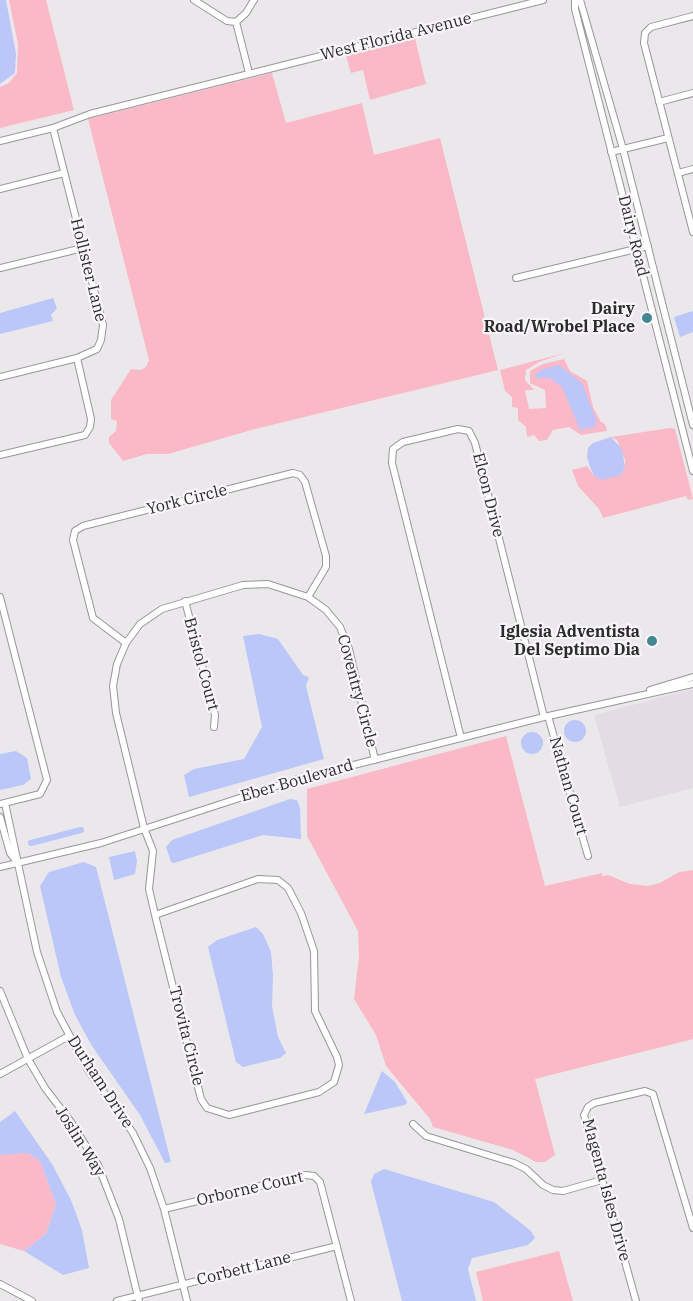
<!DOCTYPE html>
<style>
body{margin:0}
canvas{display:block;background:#ebe8eb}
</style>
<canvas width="693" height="1301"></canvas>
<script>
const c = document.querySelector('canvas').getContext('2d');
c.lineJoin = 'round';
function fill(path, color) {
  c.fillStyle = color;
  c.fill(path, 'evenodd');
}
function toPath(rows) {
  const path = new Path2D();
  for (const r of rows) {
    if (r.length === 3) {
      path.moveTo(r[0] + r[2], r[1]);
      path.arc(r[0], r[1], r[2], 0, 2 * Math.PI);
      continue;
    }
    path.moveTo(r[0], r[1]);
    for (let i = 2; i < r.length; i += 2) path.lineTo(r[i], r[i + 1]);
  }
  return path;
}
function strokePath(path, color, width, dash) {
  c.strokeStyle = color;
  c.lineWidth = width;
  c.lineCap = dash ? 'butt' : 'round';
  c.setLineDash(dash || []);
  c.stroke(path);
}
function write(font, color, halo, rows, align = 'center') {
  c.font = font + ' "IBM Plex Serif",serif';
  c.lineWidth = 4.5;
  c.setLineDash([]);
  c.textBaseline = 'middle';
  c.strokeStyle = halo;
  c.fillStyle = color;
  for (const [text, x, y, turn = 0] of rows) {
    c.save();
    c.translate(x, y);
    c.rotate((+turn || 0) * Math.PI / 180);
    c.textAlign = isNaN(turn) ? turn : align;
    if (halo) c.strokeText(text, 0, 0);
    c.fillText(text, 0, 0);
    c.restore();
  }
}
fill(toPath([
 [693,689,693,788,620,807,594,715]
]), '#e3dce5');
fill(toPath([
 [9,0,46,0,74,110,0,128,0,87,9,83,17,73,18,44],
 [415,38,426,84,370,100,363,70,351,73,346,56],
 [272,73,286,123,362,103,374,155,440,138,498,370,255,429,168,454,147,454,123,461,109,443,109,437,116,431,117,421,111,419,111,400,131,369,141,370,146,367,149,360,88,119],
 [565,353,539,362,526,370,525,380,534,390,525,390,529,409,546,408,545,390,530,383,530,371,543,364,564,359,570,371,587,381,593,407,601,422,605,424,607,431,581,435,569,427,553,430,547,440,539,441,534,435,527,437,526,427,518,420,518,408,512,407,512,397,505,391,500,370],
 [670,428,675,429,693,499,688,500,686,496,603,518,599,509,578,486,572,470,587,466,594,476,621,475,625,467,625,460,617,440,611,437],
 [506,736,545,886,602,873,602,876,608,875,630,884,648,886,660,883,679,872,693,870,693,1039,535,1079,555,1155,545,1162,536,1162,513,1150,433,1127,430,1119,386,1066,376,1035,354,999,359,956,358,931,307,836,307,789],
 [11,1153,28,1153,40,1161,56,1204,46,1234,24,1251,0,1244,0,1155],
 [559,1251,573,1301,483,1301,476,1272]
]), '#fbb9c7');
fill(toPath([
 [0,0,6,0,16,54,15,73,0,84],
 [53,298,57,308,51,315,53,321,0,334,0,313],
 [693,311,693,332,680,337,674,317],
 [559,365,582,383,596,419,595,427,580,430,562,387,550,378,536,378,535,375,543,369],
 [611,437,622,449,625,467,621,475,602,480,594,476,590,467,587,457,588,448,593,443],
 [259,634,278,639,303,675,309,677,306,686,324,759,189,797,184,775,194,769,244,759,262,727,243,636],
 [575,731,11],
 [532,743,11],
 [16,751,27,758,31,779,23,785,0,790,0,754],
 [290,799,297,800,300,808,301,839,263,835,174,863,171,862,166,847,172,840],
 [135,851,137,861,135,874,114,880,109,857],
 [84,862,96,867,171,1162,165,1163,140,1115,92,1046,75,1015,61,977,40,886,49,872],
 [256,927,263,934,271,952,273,976,272,1006,278,1037,286,1053,280,1058,243,1067,236,1062,208,947,217,940],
 [382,1071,395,1082,407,1102,405,1105,364,1114],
 [15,1111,52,1164,71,1200,82,1230,89,1268,63,1275,24,1251,46,1234,56,1204,40,1161,28,1153,0,1155,0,1122],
 [384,1169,494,1202,531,1231,535,1238,528,1245,472,1258,468,1269,476,1301,402,1301,371,1182,374,1174]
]), '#bbc6f9');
strokePath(toPath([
 [31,843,81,830]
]), '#bbc6f9', 6);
const minor = toPath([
 [194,0,227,21,236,22,246,13,254,0],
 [575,0,575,9,693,471],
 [580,0,623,149,693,425],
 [693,16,651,27,645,33,644,43,693,232],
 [236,22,249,73],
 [659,102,693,93],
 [0,141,53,128,90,114,543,0],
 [611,152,668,138],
 [678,173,693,169],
 [0,189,64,173],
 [0,268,83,248],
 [516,278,648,246],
 [0,377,77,358,97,349,101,340,103,325,53,128],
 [0,455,85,435,90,427,91,419,77,358],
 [0,597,47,780,40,794,0,804],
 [185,601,215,715,214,727],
 [126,643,93,618,73,540,75,531,83,526,293,473,300,475,305,482,326,556,326,567,308,597],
 [650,690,693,677],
 [548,716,588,856],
 [461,738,392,463,393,449,403,442,458,429,469,431,475,443,544,717],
 [5,803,37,952,57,1012,88,1070,133,1133,150,1168,164,1209,187,1301],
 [0,817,10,853,17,862],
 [0,867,101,843,298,779,544,717,693,684],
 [155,915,258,879,278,880,288,888,301,913,314,951,315,1011,337,1057,339,1065,334,1082,319,1092,229,1115,207,1108,201,1099,155,915,149,889,153,851,144,828,116,713,113,686,117,664,126,643,140,624,162,609,243,585,268,584,308,597,326,610,340,627,349,649,375,760],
 [0,991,28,1059,45,1088,71,1122,98,1165,119,1219,139,1301],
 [0,1074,69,1036],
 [413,1124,426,1136,514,1163,526,1169,543,1185,553,1190,563,1191,602,1180],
 [164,1209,306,1175,314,1176,320,1182,351,1301],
 [0,1284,32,1301],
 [117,1301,337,1246],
 [636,1301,584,1115,588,1107,594,1103,645,1091,653,1094,693,1228]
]);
strokePath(minor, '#989698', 8);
strokePath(minor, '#fff', 6);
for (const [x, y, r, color] of [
 [647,318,6,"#428892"],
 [652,641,6,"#428892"]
]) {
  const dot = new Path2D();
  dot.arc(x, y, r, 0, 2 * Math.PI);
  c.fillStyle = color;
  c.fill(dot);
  strokePath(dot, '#f8f6f9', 2);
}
write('16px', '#2c2b2c', '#f8f6f9', [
 ["West Florida Avenue",396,37,-14],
 ["Dairy Road",633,236,76],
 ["Hollister Lane",88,270,76],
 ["Elcon Drive",488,495,76],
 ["York Circle",187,500,-14],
 ["Bristol Court",201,664,75],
 ["Coventry Circle",357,691,75],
 ["Eber Boulevard",297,781,-16],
 ["Nathan Court",568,786,74],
 ["Trovita Circle",186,1036,76],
 ["Durham Drive",100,1082,57],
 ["Joslin Way",80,1142,58],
 ["Orborne Court",250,1189,-13],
 ["Magenta Isles Drive",606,1190,75],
 ["Corbett Lane",244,1269,-14]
]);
write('bold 16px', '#2c2b2c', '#f8f6f9', [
 ["Dairy",635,309],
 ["Road/Wrobel Place",635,327],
 ["Iglesia Adventista",640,632],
 ["Del Septimo Dia",640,650]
], 'right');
</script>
